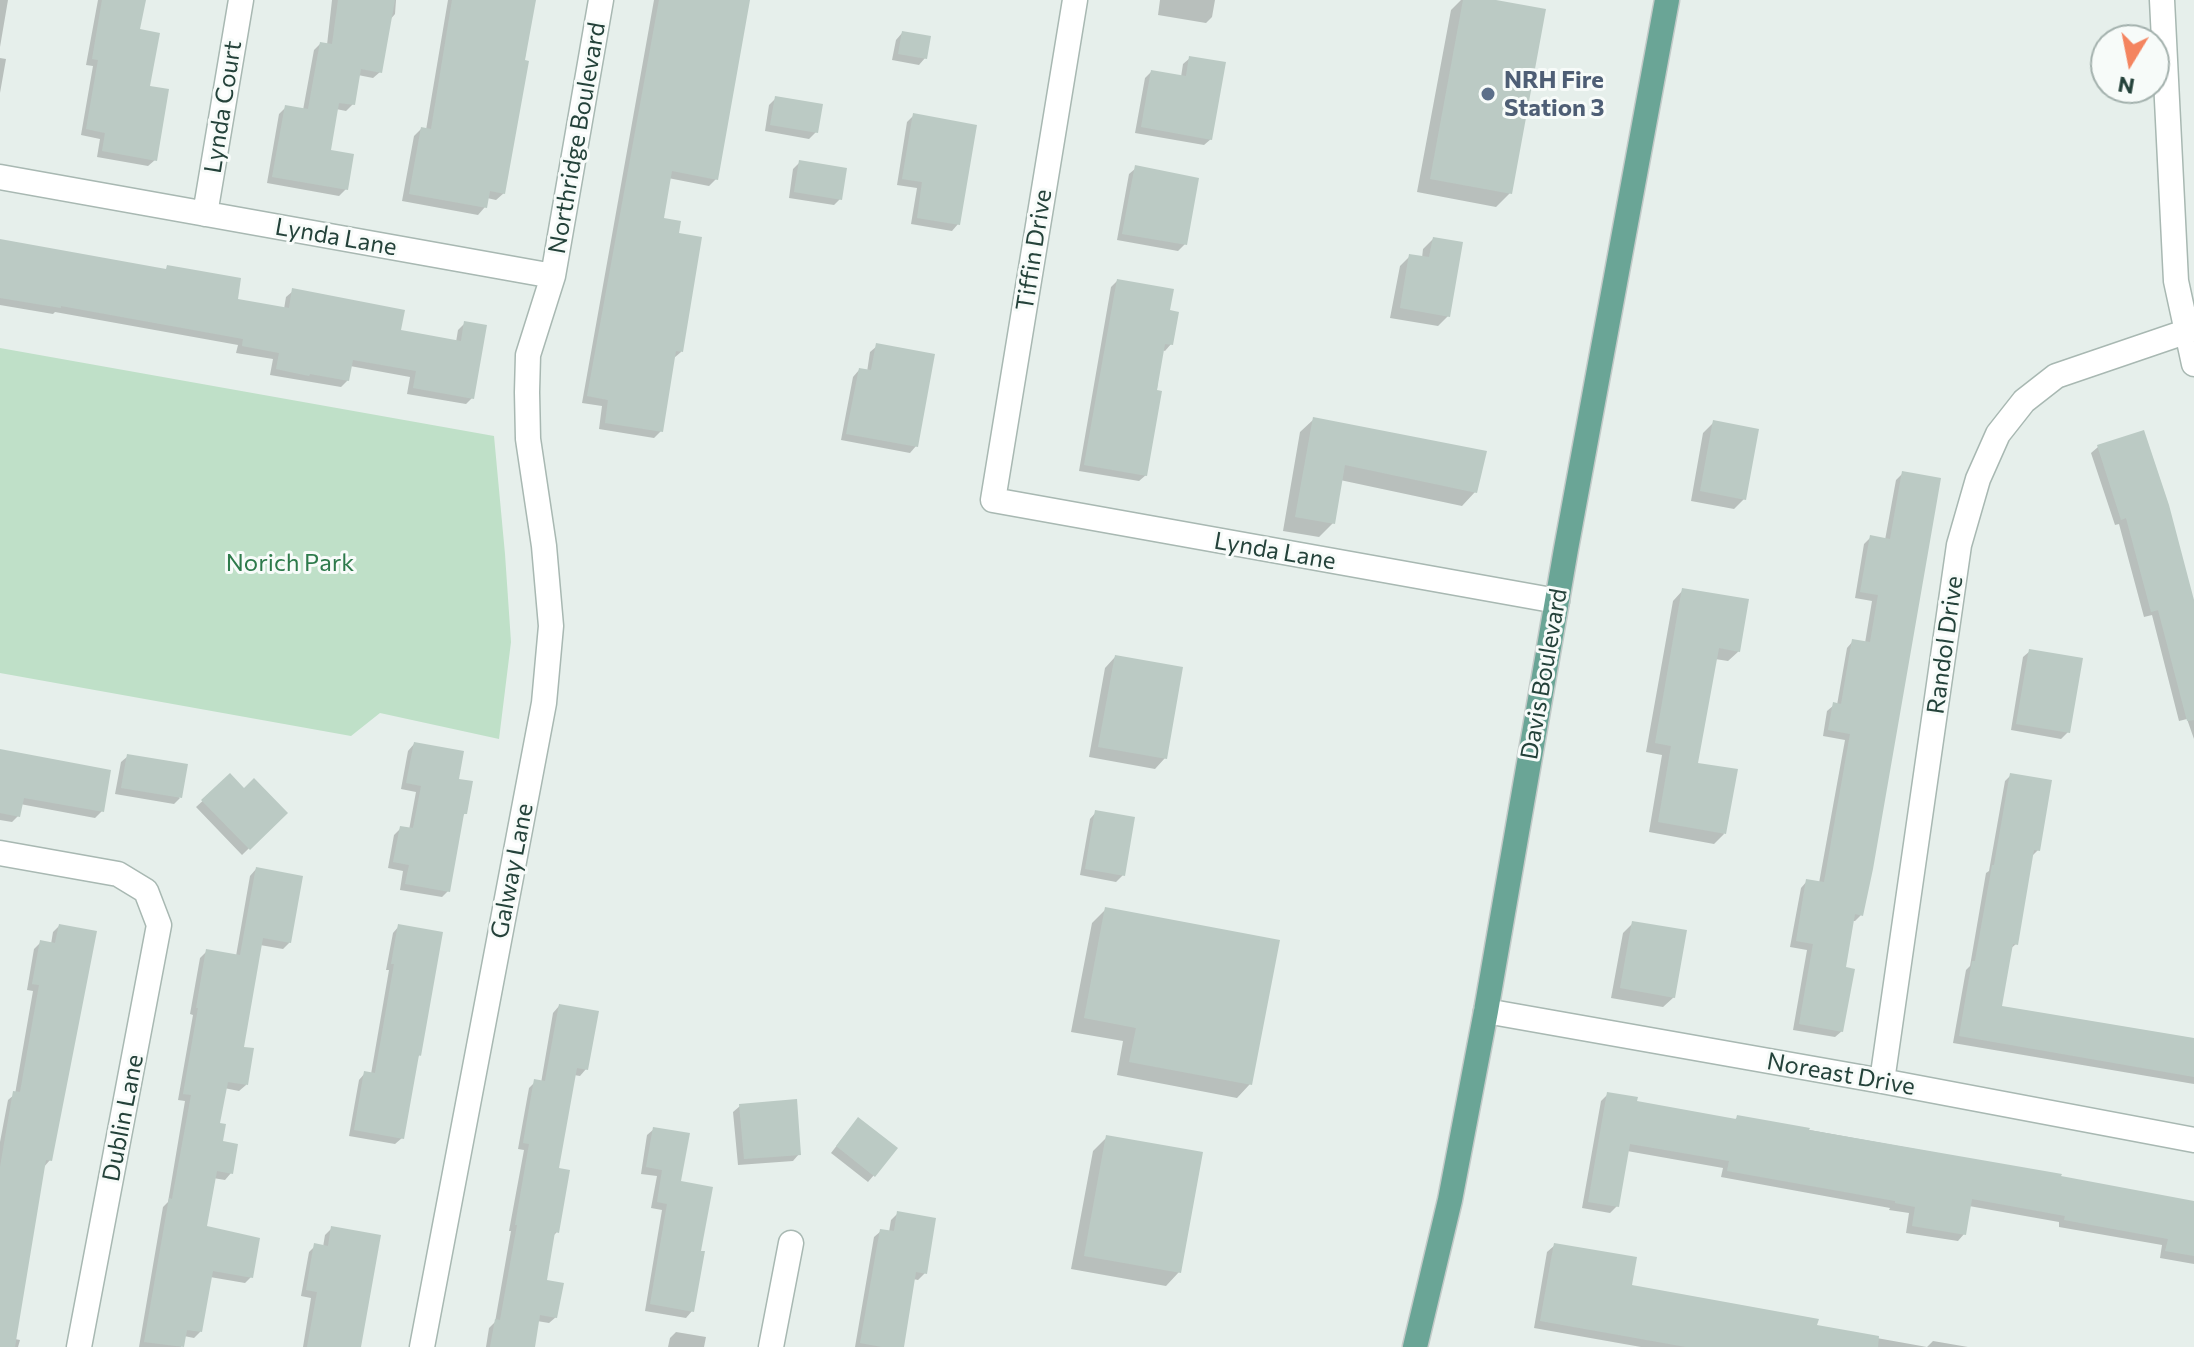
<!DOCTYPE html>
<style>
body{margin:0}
#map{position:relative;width:2194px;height:1347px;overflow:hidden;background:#e6efeb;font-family:Commissioner,sans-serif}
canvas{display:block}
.north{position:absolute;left:2090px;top:24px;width:80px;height:80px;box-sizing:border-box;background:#f7fbf9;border:2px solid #a3b1ad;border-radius:50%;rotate:190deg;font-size:22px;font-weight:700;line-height:32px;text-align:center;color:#24423a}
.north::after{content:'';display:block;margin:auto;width:28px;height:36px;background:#f4845f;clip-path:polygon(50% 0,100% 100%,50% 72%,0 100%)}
</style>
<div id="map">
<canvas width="2194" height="1347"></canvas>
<div class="north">N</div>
</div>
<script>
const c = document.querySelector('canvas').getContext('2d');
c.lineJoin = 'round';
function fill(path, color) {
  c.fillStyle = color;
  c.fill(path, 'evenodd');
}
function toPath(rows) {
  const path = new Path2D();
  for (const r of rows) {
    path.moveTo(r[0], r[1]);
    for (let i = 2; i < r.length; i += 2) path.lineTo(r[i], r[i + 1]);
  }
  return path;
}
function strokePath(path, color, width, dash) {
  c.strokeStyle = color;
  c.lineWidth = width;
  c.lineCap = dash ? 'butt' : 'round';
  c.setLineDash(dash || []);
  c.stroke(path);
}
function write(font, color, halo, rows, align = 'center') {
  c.font = font + ' Commissioner,sans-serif';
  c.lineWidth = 6;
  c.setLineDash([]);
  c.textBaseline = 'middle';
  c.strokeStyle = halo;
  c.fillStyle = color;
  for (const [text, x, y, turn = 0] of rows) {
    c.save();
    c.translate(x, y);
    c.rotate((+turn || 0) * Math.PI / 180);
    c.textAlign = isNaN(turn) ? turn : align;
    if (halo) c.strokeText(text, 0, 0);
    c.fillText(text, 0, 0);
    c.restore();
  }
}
fill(toPath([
 [0,348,494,436,505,554,511,642,499,739,380,713,351,736,0,673]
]), '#bfe0c8');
fill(toPath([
 [0,0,8,0,0,47],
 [98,0,143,0,138,31,148,87,155,160,148,166,97,157,100,139,81,135,93,66,86,65],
 [332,0,396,0,395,14,389,21,380,72,373,78,358,75,353,104,346,111,336,109,328,151,346,189,339,196,267,183,279,114,286,107,303,110,314,50,320,44,327,45],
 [448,0,534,0,504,193,496,200,487,198,485,207,478,215,402,201,414,136,421,129,426,130],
 [654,0,747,0,716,179,709,186,668,178,661,219,681,352,674,358,661,431,654,438,599,429,602,406,582,403],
 [1160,0,1215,0,1212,17,1206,23,1158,15],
 [1461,0,1485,0,1510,193,1496,207,1417,192,1451,10],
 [902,33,925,58,919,65,892,60,896,40],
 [0,58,6,59,0,93],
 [1190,58,1211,139,1204,145,1135,133,1145,78,1151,72,1181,77,1183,64],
 [776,98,816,132,809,139,765,131,769,105],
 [914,115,958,224,952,231,911,224,917,188,897,185,907,122],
 [800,162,840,199,834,205,789,198,793,169],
 [1136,168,1185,244,1178,251,1117,240,1129,174],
 [1433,239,1448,316,1438,326,1390,318,1400,266,1410,256,1422,258,1423,249],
 [0,241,235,300,284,309,286,297,293,291,399,332,456,342,458,330,465,323,472,398,466,404,407,394,410,377,350,366,348,380,341,387,270,375,273,359,236,353,238,345,55,312,53,314,0,305],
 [1117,281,1168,312,1171,344,1165,351,1162,350,1146,475,1139,481,1079,471,1111,287],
 [877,346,916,446,910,453,841,440,853,377,859,370,867,372,870,352],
 [1314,419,1475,492,1462,506,1340,480,1333,523,1319,537,1283,531,1300,432],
 [1713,423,1744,499,1734,509,1691,501,1703,433],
 [2098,447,2194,608,2194,739,2187,719,2179,721,2152,615,2144,617,2119,524,2115,525,2091,453],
 [1903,473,1861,915,1855,921,1852,921,1844,969,1842,1031,1835,1037,1793,1030,1807,950,1790,947,1801,888,1807,881,1819,883,1845,740,1823,736,1827,711,1834,705,1837,705,1847,648,1853,641,1865,643,1872,601,1855,598,1864,544,1871,537,1885,540,1896,480],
 [1683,590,1739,651,1728,661,1715,659,1696,764,1724,834,1714,844,1649,832,1662,755,1646,752,1673,601],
 [2030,651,2068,732,2061,739,2011,730,2023,657],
 [1115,657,1165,758,1155,769,1089,757,1105,668],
 [414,744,457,780,465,813,462,817,448,891,442,897,400,890,403,871,388,868,394,835,401,828,409,830,416,792,401,789,408,751],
 [0,751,102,811,95,818,20,804,18,816,12,822,0,820],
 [128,756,180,798,174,804,115,794,121,762],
 [2011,775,2038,850,2031,857,2016,944,2009,950,1999,1007,2194,1041,2194,1084,1953,1043,1966,970,1970,966,1986,873,1989,871,2005,781],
 [230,776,244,791,285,813,242,855,196,807],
 [1096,812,1123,875,1116,882,1080,875,1090,819],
 [256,869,290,942,283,949,260,945,242,1048,246,1085,239,1091,224,1088,218,1125,221,1143,231,1173,225,1180,213,1178,205,1228,251,1277,245,1283,210,1277,200,1332,194,1338,184,1336,181,1347,139,1347,163,1207,168,1202,185,1101,178,1100,193,1015,190,1014,200,958,207,951,236,956,250,876],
 [1106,909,1250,1084,1237,1098,1117,1075,1123,1041,1071,1032,1092,923],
 [1633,923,1674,997,1663,1007,1611,998,1623,933],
 [59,926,50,1160,43,1168,15,1339,20,1340,18,1347,0,1347,0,1142,8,1100,15,1094,33,991,27,990,34,949,41,942,51,944,53,932],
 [399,926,420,1055,416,1058,402,1138,395,1144,349,1136,359,1080,365,1073,371,1074,389,970,386,970,393,933],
 [559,1006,586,1069,580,1076,574,1075,557,1169,557,1232,552,1237,544,1281,556,1317,549,1323,537,1321,533,1347,486,1347,489,1328,495,1322,511,1231,509,1231,524,1150,518,1149,529,1088,535,1082,541,1083,553,1013],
 [1608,1094,1635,1103,1734,1120,1738,1117,2059,1175,2059,1178,2194,1202,2194,1264,2160,1258,2162,1245,2059,1227,2059,1222,1969,1206,1964,1234,1958,1241,1906,1233,1909,1213,1889,1210,1890,1208,1721,1177,1723,1168,1627,1151,1617,1206,1610,1213,1582,1208,1601,1101],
 [740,1106,799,1154,793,1161,738,1165,733,1112],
 [852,1126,874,1175,868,1182,831,1153],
 [654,1129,679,1183,699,1252,692,1311,686,1318,645,1311,662,1210,651,1208,657,1176,641,1174,647,1135],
 [1107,1137,1179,1272,1166,1286,1071,1269,1093,1151],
 [898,1213,925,1273,918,1280,913,1279,902,1347,855,1347,874,1237,881,1231,889,1232,891,1220],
 [332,1228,360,1347,303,1347,311,1298,301,1296,309,1252,315,1246,323,1247,325,1235],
 [1555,1245,1630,1286,1815,1327,1927,1347,1933,1341,1968,1347,1641,1347,1534,1328,1547,1252],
 [676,1332,706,1337,704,1347,668,1347,670,1338]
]), '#0003');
fill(toPath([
 [102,0,146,0,140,29,160,33,150,86,169,89,157,161,102,151,105,133,86,129,98,60,92,59],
 [338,0,395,0,382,73,361,69,355,105,339,103,331,150,354,154,348,190,272,177,285,105,308,109,320,42,332,44],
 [452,0,536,0,525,60,529,61,505,194,490,191,487,208,409,194,421,127,431,129],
 [659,0,750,0,718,180,672,171,664,218,681,221,679,233,702,237,683,352,676,351,663,432,605,423,608,400,587,396],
 [1463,0,1496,0,1546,9,1512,194,1430,179],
 [902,31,931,36,927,59,898,54],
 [1189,56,1226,62,1212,140,1141,127,1151,70,1186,76],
 [775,96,823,104,818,133,770,125],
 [913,113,977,125,960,225,917,218,922,182,902,179],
 [799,160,847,168,842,200,794,192],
 [1135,165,1199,178,1187,245,1122,234],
 [1433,237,1463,242,1450,317,1400,308,1409,254,1429,257],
 [0,239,166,269,167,265,241,278,238,299,289,308,292,288,405,310,401,330,461,341,464,321,487,325,474,399,413,388,416,371,353,360,349,381,310,374,309,376,276,369,279,353,242,346,243,339,61,306,61,308,0,298],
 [1117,279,1174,289,1170,310,1179,312,1173,345,1165,344,1157,390,1162,391,1147,476,1084,465],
 [876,343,935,354,918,447,846,434,859,368,871,370],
 [1313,417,1487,451,1477,493,1345,465,1335,524,1295,517],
 [1713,420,1759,429,1746,500,1700,491],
 [2144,430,2169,505,2194,600,2194,720,2187,721,2158,610,2151,612,2126,518,2121,520,2097,445],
 [1902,471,1941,478,1873,869,1863,916,1855,914,1846,967,1855,969,1843,1032,1799,1024,1813,944,1796,941,1806,879,1824,882,1850,734,1828,730,1833,702,1841,704,1852,639,1870,642,1878,595,1860,592,1870,535,1890,539],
 [1682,588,1749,599,1740,652,1719,648,1698,763,1738,769,1726,834,1658,822,1671,746,1655,743],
 [2029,649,2083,658,2070,733,2016,724],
 [1115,655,1183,667,1167,759,1098,747],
 [414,742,464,751,459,779,473,781,467,814,464,814,450,892,405,884,409,865,393,862,400,826,413,828,421,786,406,783],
 [0,749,111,770,104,812,24,798,20,817,0,813],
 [127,754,188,764,182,798,121,788],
 [230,773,244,788,254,778,288,813,250,850,201,800],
 [2010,773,2052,780,2040,851,2034,850,2018,945,2013,944,2002,1006,2194,1038,2194,1077,1959,1036,1972,961,1975,961,1992,865,1994,865],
 [1095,810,1135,817,1125,876,1085,869],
 [256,867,303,876,291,943,263,938,244,1047,254,1048,248,1085,228,1082,220,1123,226,1124,223,1141,238,1144,233,1174,217,1171,207,1226,260,1238,253,1278,213,1271,202,1332,187,1330,184,1347,144,1342,169,1198,172,1199,191,1095,183,1094,198,1008,196,1008,206,949,240,955],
 [1105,907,1280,940,1252,1085,1129,1062,1136,1028,1084,1018],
 [1632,921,1687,930,1675,998,1620,988],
 [59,924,97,931,52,1161,46,1160,15,1347,0,1347,0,1167,13,1091,20,1092,39,985,32,984,40,940,55,943],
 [398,924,443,932,421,1056,419,1055,404,1139,354,1130,364,1071,375,1073,394,964,391,964],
 [559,1004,599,1011,588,1070,577,1068,559,1168,570,1170,559,1233,555,1232,547,1280,564,1283,557,1318,540,1315,535,1347,490,1347,495,1319,500,1320,517,1225,515,1225,529,1144,523,1143,534,1079,545,1081],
 [1607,1092,1638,1097,1637,1101,1736,1119,1737,1115,1810,1128,1809,1130,2062,1174,2061,1176,2194,1201,2194,1256,2165,1251,2168,1239,2064,1220,2065,1216,1972,1199,1966,1235,1912,1226,1915,1207,1895,1203,1895,1201,1727,1171,1729,1161,1630,1144,1619,1207,1588,1202],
 [797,1099,801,1155,744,1159,739,1104],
 [858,1117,898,1148,875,1177,836,1146],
 [653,1127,690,1133,681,1181,713,1187,701,1251,705,1251,694,1312,650,1304,667,1204,657,1202,662,1170,646,1167],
 [1106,1135,1203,1152,1181,1273,1084,1256],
 [897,1211,936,1218,927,1274,916,1272,904,1347,882,1347,860,1343,880,1229,894,1231],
 [331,1226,381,1235,361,1347,307,1347,317,1292,306,1290,314,1243,328,1246],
 [1554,1243,1637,1257,1632,1285,1819,1319,1817,1325,1879,1336,1878,1347,1686,1347,1540,1321]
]), '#bbcac4');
const street = toPath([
 [1075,0,993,500,1557,601],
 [2162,0,2176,281,2194,364],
 [0,177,553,276],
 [205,214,241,0],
 [0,853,118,874,146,891,159,925,79,1347],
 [1486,1011,1882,1081,2194,1140],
 [1882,1081,1959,545,1978,479,1998,434,2024,401,2056,376,2188,331],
 [422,1347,544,703,551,626,544,546,528,439,527,392,528,355,553,276,601,0],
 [771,1347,791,1243]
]);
const primary = toPath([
 [1415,1347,1450,1200,1486,1011,1566,549,1667,0]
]);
strokePath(street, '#a8b8b2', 27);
strokePath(primary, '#c2cac8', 27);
strokePath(street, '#fff', 24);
strokePath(primary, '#6aa596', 24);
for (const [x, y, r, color] of [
 [1488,94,8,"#5c6f8a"]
]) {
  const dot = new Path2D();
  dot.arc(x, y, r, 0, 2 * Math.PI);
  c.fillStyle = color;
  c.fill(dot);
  strokePath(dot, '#f7fbf9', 3);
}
write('bold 24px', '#4e5e75', '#f7fbf9', [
 ["NRH Fire",1504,80],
 ["Station 3",1504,108]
], 'left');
write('24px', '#24423a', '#f7fbf9', [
 ["Lynda Court",223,107,-81],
 ["Northridge Boulevard",577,138,-80],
 ["Lynda Lane",336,237,10],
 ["Tiffin Drive",1034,250,-81],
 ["Lynda Lane",1275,551,10],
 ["Randol Drive",1945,645,-82],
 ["Davis Boulevard",1544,674,-80],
 ["Galway Lane",512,871,-79],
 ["Noreast Drive",1841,1074,10],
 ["Dublin Lane",123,1118,-79]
]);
write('24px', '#2d7a4b', '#f7fbf9', [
 ["Norich Park",290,563]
]);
</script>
